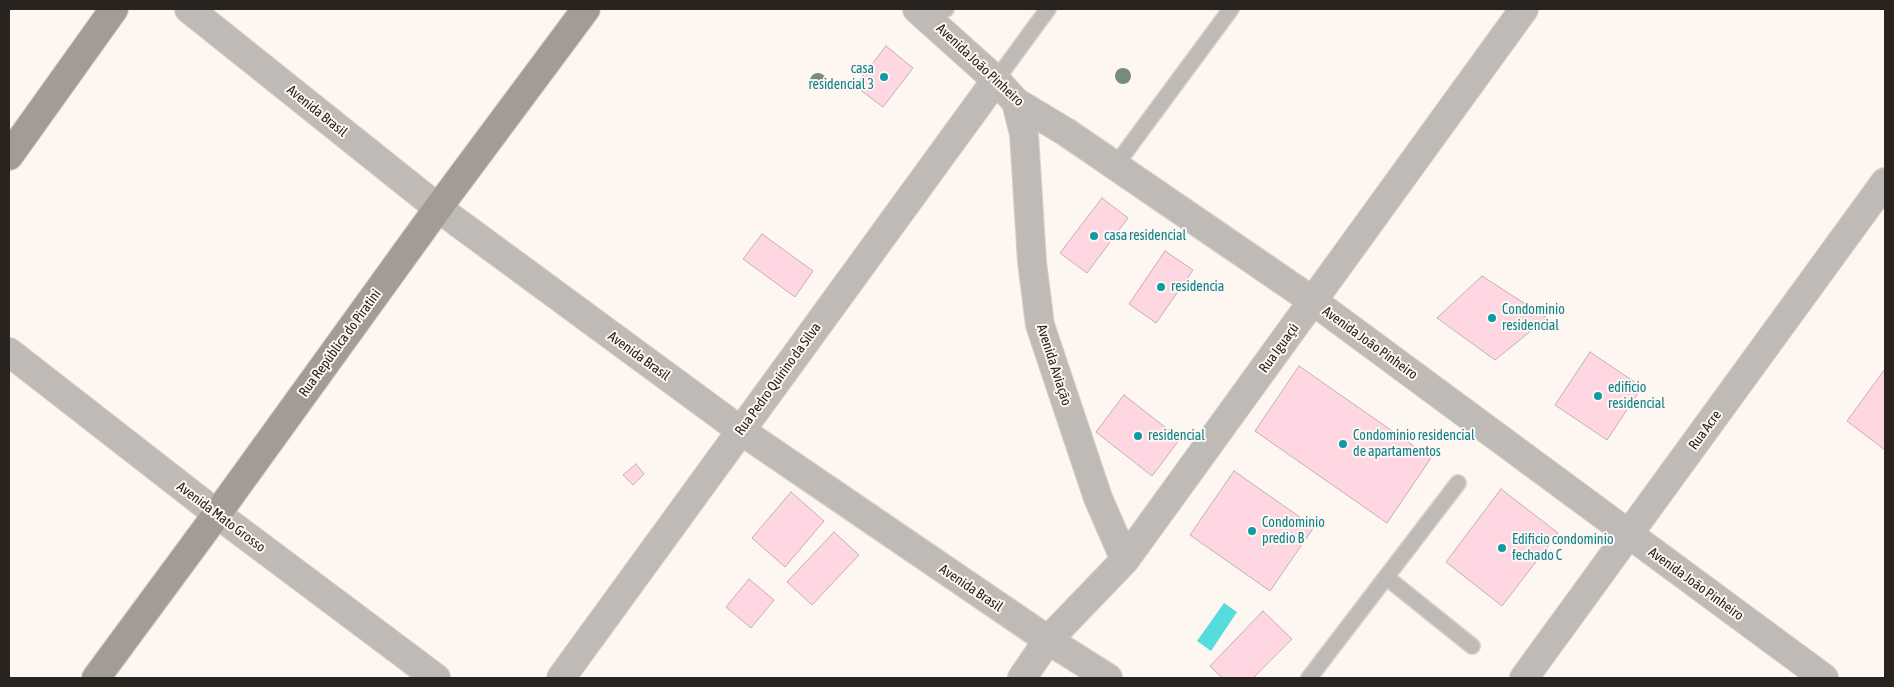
<!DOCTYPE html>
<meta charset="utf-8">
<style>
body{margin:0}
#map{position:relative;width:1894px;height:687px;overflow:hidden;background:#fef6f0;font-family:"Asap Condensed",sans-serif}
canvas{display:block}
.frame{position:absolute;inset:0;border:10px solid #28231f;pointer-events:none}
</style>
<div id="map">
<canvas width="1894" height="687"></canvas>
<div class="frame"></div>
</div>
<script>
const c = document.querySelector('canvas').getContext('2d');
c.lineJoin = 'round';
function fill(path, color) {
  c.fillStyle = color;
  c.fill(path, 'evenodd');
}
function toPath(rows) {
  const path = new Path2D();
  for (const r of rows) {
    path.moveTo(r[0], r[1]);
    for (let i = 2; i < r.length; i += 2) path.lineTo(r[i], r[i + 1]);
  }
  return path;
}
function strokePath(path, color, width, dash) {
  c.strokeStyle = color;
  c.lineWidth = width;
  c.lineCap = dash ? 'butt' : 'round';
  c.setLineDash(dash || []);
  c.stroke(path);
}
function write(font, color, halo, rows, align = 'center') {
  c.font = font + ' "Asap Condensed",sans-serif';
  c.lineWidth = 4;
  c.setLineDash([]);
  c.textBaseline = 'middle';
  c.strokeStyle = halo;
  c.fillStyle = color;
  for (const [text, x, y, turn = 0] of rows) {
    c.save();
    c.translate(x, y);
    c.rotate((+turn || 0) * Math.PI / 180);
    c.textAlign = isNaN(turn) ? turn : align;
    if (halo) c.strokeText(text, 0, 0);
    c.fillText(text, 0, 0);
    c.restore();
  }
}
fill(toPath([
 [1224,603,1237,612,1211,651,1197,641]
]), '#56dcdc');
const building = toPath([
 [886,46,913,68,883,107,855,86,886,46],
 [1102,198,1128,218,1087,273,1060,253,1102,198],
 [762,234,813,271,795,297,743,259,762,234],
 [1165,251,1193,270,1156,323,1129,304,1165,251],
 [1482,276,1547,318,1495,360,1437,318,1482,276],
 [1590,352,1642,387,1607,440,1555,405,1590,352],
 [1299,366,1431,458,1387,523,1255,431,1299,366],
 [1885,369,1885,450,1847,421,1885,369],
 [1124,395,1180,439,1152,476,1096,432,1124,395],
 [636,464,644,474,633,485,623,475,636,464],
 [1234,471,1314,527,1270,591,1190,535,1234,471],
 [1501,489,1558,533,1502,606,1446,562,1501,489],
 [791,492,824,521,785,567,752,538,791,492],
 [834,532,859,555,812,605,787,582,834,532],
 [749,579,774,600,751,628,726,607,749,579],
 [1263,611,1292,639,1253,678,1222,678,1210,666,1263,611]
]);
fill(building, '#fed7e2');
strokePath(building, '#c0b0b4', 1);
const lane = toPath([
 [926,15,946,9],
 [996,80,1048,9],
 [1115,166,1231,9],
 [1386,577,1472,646],
 [1309,678,1458,483]
]);
const street = toPath([
 [189,9,438,208,740,430,1048,640,1108,678],
 [917,9,996,80,1016,102,1066,132,1313,301,1824,678],
 [1016,102,1024,134,1032,262,1040,325,1098,498,1125,560],
 [9,352,217,514,436,678],
 [561,678,996,80],
 [1022,678,1048,640,1125,560,1524,9],
 [1524,678,1885,182]
]);
const secondary = toPath([
 [9,156,114,9],
 [96,678,217,514,438,208,586,9]
]);
strokePath(lane, '#d7d0ca', 18);
strokePath(street, '#d7d0ca', 30);
strokePath(secondary, '#d7d0ca', 30);
strokePath(lane, '#bfbab5', 15);
strokePath(street, '#bfbab5', 28);
strokePath(secondary, '#a29c95', 28);
c.fillStyle = '#788b7c';
for (const [x, y] of [
 [1123,76],
 [818,81]
]) {
  c.beginPath();
  c.arc(x, y, 8, 0, 2 * Math.PI);
  c.fill();
}
for (const [x, y, r, color] of [
 [884,77,5,"#0f9aa8"],
 [1094,236,5,"#0f9aa8"],
 [1161,287,5,"#0f9aa8"],
 [1492,318,5,"#0f9aa8"],
 [1598,396,5,"#0f9aa8"],
 [1138,436,5,"#0f9aa8"],
 [1343,444,5,"#0f9aa8"],
 [1252,531,5,"#0f9aa8"],
 [1502,548,5,"#0f9aa8"]
]) {
  const dot = new Path2D();
  dot.arc(x, y, r, 0, 2 * Math.PI);
  c.fillStyle = color;
  c.fill(dot);
  strokePath(dot, '#fef6f0', 2);
}
write('14px', '#28231f', '#fef6f0', [
 ["Avenida João Pinheiro",980,65,43],
 ["Avenida Brasil",317,111,39],
 ["Rua República do Piratini",340,343,-54],
 ["Avenida João Pinheiro",1370,343,36],
 ["Rua Iguaçú",1279,348,-54],
 ["Avenida Brasil",639,356,36],
 ["Avenida Aviação",1054,365,72],
 ["Rua Pedro Quirino da Silva",778,379,-54],
 ["Rua Acre",1705,430,-54],
 ["Avenida Mato Grosso",221,517,37],
 ["Avenida João Pinheiro",1696,584,36],
 ["Avenida Brasil",971,588,34]
]);
write('14px', '#0d838f', '#fef6f0', [
 ["casa",874,69,"right"],
 ["residencial 3",874,85,"right"],
 ["casa residencial",1104,236],
 ["residencia",1171,287],
 ["Condominio",1502,310],
 ["residencial",1502,326],
 ["edificio",1608,388],
 ["residencial",1608,404],
 ["residencial",1148,436],
 ["Condominio residencial",1353,436],
 ["de apartamentos",1353,452],
 ["Condominio",1262,523],
 ["predio B",1262,539],
 ["Edificio condominio",1512,540],
 ["fechado C",1512,556]
], 'left');
</script>
